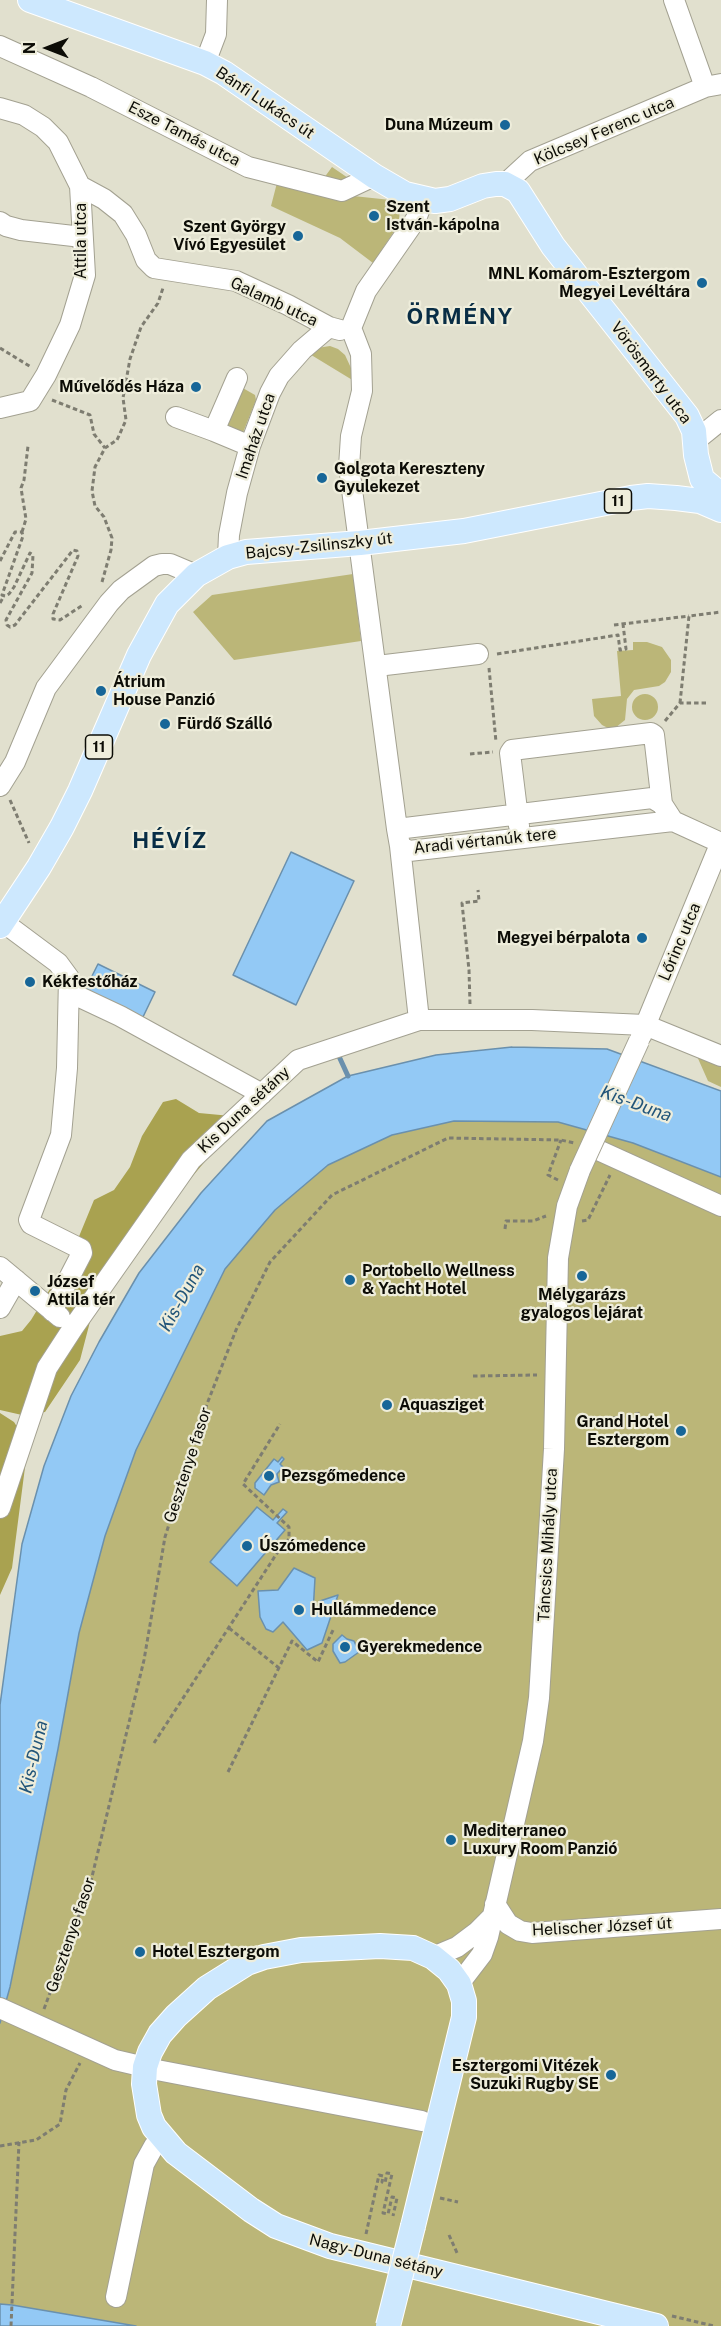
<!DOCTYPE html>
<meta charset="utf-8">
<style>
body{margin:0}
#map{position:relative;width:721px;height:2326px;overflow:hidden;background:#e1e0ce;font-family:"Public Sans",sans-serif}
canvas{display:block}
.north{position:absolute;left:18px;top:18px;width:60px;height:60px;-webkit-text-stroke:4px #eeeddb;paint-order:stroke;rotate:270deg;font-size:16px;font-weight:700;line-height:24px;text-align:center;color:#0c0c06}
.north::after{content:'';display:block;margin:auto;width:21px;height:27px;background:#0c0c06;clip-path:polygon(50% 0,100% 100%,50% 72%,0 100%)}
</style>
<div id="map">
<canvas width="721" height="2326"></canvas>
<div class="north">N</div>
</div>
<script>
const c = document.querySelector('canvas').getContext('2d');
c.lineJoin = 'round';
function fill(path, color) {
  c.fillStyle = color;
  c.fill(path, 'evenodd');
}
function toPath(rows) {
  const path = new Path2D();
  for (const r of rows) {
    if (r.length === 3) {
      path.moveTo(r[0] + r[2], r[1]);
      path.arc(r[0], r[1], r[2], 0, 2 * Math.PI);
      continue;
    }
    path.moveTo(r[0], r[1]);
    for (let i = 2; i < r.length; i += 2) path.lineTo(r[i], r[i + 1]);
  }
  return path;
}
function strokePath(path, color, width, dash) {
  c.strokeStyle = color;
  c.lineWidth = width;
  c.lineCap = dash ? 'butt' : 'round';
  c.setLineDash(dash || []);
  c.stroke(path);
}
function write(font, color, halo, rows, align = 'center') {
  c.font = font + ' "Public Sans",sans-serif';
  c.lineWidth = 4.5;
  c.setLineDash([]);
  c.textBaseline = 'middle';
  c.strokeStyle = halo;
  c.fillStyle = color;
  for (const [text, x, y, turn = 0] of rows) {
    c.save();
    c.translate(x, y);
    c.rotate((+turn || 0) * Math.PI / 180);
    c.textAlign = isNaN(turn) ? turn : align;
    if (halo) c.strokeText(text, 0, 0);
    c.fillText(text, 0, 0);
    c.restore();
  }
}
fill(toPath([
 [332,167,354,182,321,182],
 [278,179,344,195,400,201,399,224,373,263,340,238,271,206],
 [330,346,338,349,345,355,351,368,354,381,308,353,317,348],
 [241,387,255,395,256,400,242,435,223,430],
 [353,574,361,641,234,660,193,612,212,595],
 [633,642,647,642,662,647,671,660,671,672,665,682,659,686,634,690,627,699,625,720,615,728,608,728,602,725,594,716,592,699,621,696,617,651,633,650],
 [645,707,13],
 [721,1048,721,1087,708,1081,696,1054],
 [454,1121,558,1122,633,1143,721,1177,721,2326,136,2326,0,2304,0,2023,10,1987,58,1749,79,1633,105,1536,136,1450,225,1269,275,1210,328,1165,392,1135]
]), '#bbb678');
fill(toPath([
 [176,1099,199,1113,231,1116,228,1134,186,1184,92,1314,80,1360,45,1412,22,1415,0,1410,0,1336,22,1331,31,1320,53,1284,66,1268,94,1200,114,1190,130,1167,142,1136,163,1102],
 [0,1413,14,1422,28,1444,12,1568,0,1595]
]), '#a9a250');
const water = toPath([
 [291,852,354,881,296,1005,233,975,291,852],
 [98,964,155,992,142,1019,85,990,98,964],
 [512,1047,607,1049,721,1091,721,1177,633,1143,558,1122,454,1121,392,1135,328,1165,275,1210,225,1269,136,1450,105,1536,79,1633,58,1749,10,1987,0,2023,0,1705,22,1544,44,1466,71,1396,99,1342,139,1273,201,1193,267,1121,348,1076,436,1055,512,1047],
 [282,1457,284,1459,280,1464,283,1467,277,1474,279,1482,271,1485,264,1495,255,1488,255,1483,274,1459,278,1462,282,1457],
 [257,1507,273,1520,283,1509,287,1512,277,1523,285,1530,237,1586,210,1562,257,1507],
 [294,1568,315,1578,313,1613,317,1613,320,1601,338,1595,322,1643,307,1650,283,1622,273,1632,266,1629,260,1617,258,1591,278,1590,294,1568],
 [342,1635,347,1639,354,1641,359,1652,345,1662,340,1663,333,1651,333,1644,342,1635],
 [0,2304,12,2305,136,2326,0,2326,0,2304]
]);
fill(water, '#93c9f5');
strokePath(water, '#6a90ad', 1.5);
strokePath(toPath([
 [337,1052,348,1076]
]), '#6a90ad', 5);
const minor = toPath([
 [674,0,705,87],
 [0,46,91,87,248,167,342,191,374,176],
 [205,63,216,34,217,0],
 [0,108,24,115,43,127,58,142,80,186,85,275,70,325,46,375,30,401,0,408],
 [505,184,530,161,705,87,721,84],
 [80,186,104,199,123,214,136,235,146,260,154,268,236,281,288,305,329,327],
 [0,222,6,226,21,230,82,237],
 [351,328,361,354,362,391,351,436,349,467,397,829],
 [351,328,366,291,416,219,423,200],
 [237,378,214,431,250,446],
 [176,417,214,431],
 [695,441,721,420],
 [228,557,229,535,237,493,250,446,270,393,279,376,302,350,329,327,340,330],
 [377,666,478,654],
 [0,786,15,762,46,688,109,603,121,590,154,566,162,564,170,564,196,575],
 [673,821,662,804,652,798,397,829,400,846,409,851,673,821,721,843],
 [519,826,510,753,512,750,651,733,654,735,662,804],
 [400,846,419,1020],
 [3,922,58,963,69,978,67,1068,61,1135,29,1220,31,1224,81,1249,82,1253,52,1311],
 [69,992,120,1016,262,1094],
 [641,1036,721,842],
 [598,1150,721,1206],
 [0,1267,60,1317],
 [0,1308,16,1280],
 [0,1508,47,1368,73,1328,191,1160,298,1060,419,1020,532,1020,645,1025,721,1056],
 [495,1904,508,1924,520,1931,532,1933,721,1919],
 [433,1957,457,1947,477,1932,491,1918],
 [459,1984,482,1954,488,1937,533,1741,539,1698,554,1449,558,1258,567,1206,580,1170],
 [0,2008,115,2060,145,2067],
 [157,2070,422,2121],
 [116,2297,144,2164,154,2146,162,2138]
]);
const major = toPath([
 [30,0,205,63,224,73,374,176,405,194,435,201,450,199,483,186,496,184,505,184,518,191,553,246,687,416,694,431,696,455,702,479,721,495],
 [0,926,39,867,62,827,80,791,139,655,167,604,196,575,228,557,246,552,360,543,464,531,631,498,648,496,676,498,700,501,721,510],
 [413,2226,464,2017,464,2001,459,1984,449,1970,433,1957,413,1948,380,1946,301,1950,264,1957,247,1963,207,1988,176,2016,160,2034,150,2052,145,2067,144,2084,149,2115,154,2127,176,2153,251,2210,276,2226,330,2246,656,2326]
]);
strokePath(minor, '#a3a191', 22);
strokePath(major, '#fff', 26);
strokePath(toPath([
 [0,348,31,367],
 [52,400,90,415,94,434,105,448],
 [22,532,26,519,21,488,24,480,28,446],
 [0,561,15,532,22,532,23,536,2,595,5,596,9,594,14,587,30,553,33,555,32,573,6,620,7,625,10,627,15,625,73,550,77,551,78,556,53,614,53,619,60,620,83,605],
 [102,582,111,550,112,538,104,517,95,506,92,491,95,467,105,448,117,440,126,420,123,398,130,359,141,327,158,303,163,288],
 [0,603,4,596],
 [614,625,689,616],
 [497,654,618,635,620,650,626,649,623,624],
 [489,668,496,742],
 [680,703,689,616,721,612],
 [665,721,680,703,706,703],
 [470,754,493,752],
 [10,800,29,843],
 [470,1004,469,970,462,903,479,901,478,890],
 [558,1180,548,1175,561,1140],
 [582,1221,588,1220,610,1175],
 [505,1229,506,1221,533,1221,546,1216],
 [473,1376,537,1375],
 [613,1418,641,1413],
 [229,1628,279,1668],
 [154,1743,279,1550,289,1539,289,1527,243,1484,280,1424],
 [228,1772,292,1641,318,1662,334,1628],
 [44,2009,90,1885,144,1660,165,1537,207,1404,236,1330,270,1262,332,1195,448,1138,561,1140,574,1143],
 [0,2146,36,2140,60,2124,66,2090,80,2063],
 [440,2198,458,2202],
 [366,2234,379,2175,383,2176,382,2182,385,2183,387,2173,392,2174,383,2213,388,2214,392,2197,397,2198,393,2216],
 [449,2235,458,2255],
 [672,2316,714,2326],
 [11,2326,19,2142]
]), '#7e7d71', 3, [4.5, 3]);
strokePath(minor, '#fff', 20);
strokePath(major, '#cde8fe', 24);
const minorBridge = toPath([
 [580,1170,639,1041]
]);
const majorBridge = toPath([
 [388,2326,413,2226]
]);
strokePath(minorBridge, '#a3a191', 22, []);
strokePath(majorBridge, '#fff', 26, []);
strokePath(minorBridge, '#fff', 20);
strokePath(majorBridge, '#cde8fe', 24);
for (const [x, y, r, color] of [
 [505,125,6,"#176698"],
 [374,216,6,"#176698"],
 [298,236,6,"#176698"],
 [702,283,6,"#176698"],
 [196,387,6,"#176698"],
 [322,478,6,"#176698"],
 [101,691,6,"#176698"],
 [165,724,6,"#176698"],
 [642,938,6,"#176698"],
 [30,982,6,"#176698"],
 [582,1276,6,"#176698"],
 [350,1280,6,"#176698"],
 [35,1291,6,"#176698"],
 [387,1405,6,"#176698"],
 [681,1431,6,"#176698"],
 [269,1476,6,"#176698"],
 [247,1546,6,"#176698"],
 [299,1610,6,"#176698"],
 [345,1647,6,"#176698"],
 [451,1840,6,"#176698"],
 [140,1952,6,"#176698"],
 [611,2075,6,"#176698"]
]) {
  const dot = new Path2D();
  dot.arc(x, y, r, 0, 2 * Math.PI);
  c.fillStyle = color;
  c.fill(dot);
  strokePath(dot, '#eeeddb', 2);
}
for (const [x, y, w] of [
 [618,501,27],
 [99,747,27]
]) {
  const box = new Path2D();
  box.roundRect(x - w / 2, y - 12, w, 24, 4.5);
  c.fillStyle = '#eeeddb';
  c.fill(box);
  strokePath(box, '#0c0c06', 1.5);
}
write('bold 15px', '#0c0c06', null, [
 ["11",618,501],
 ["11",99,747]
]);
write('16px', '#0c0c06', '#eeeddb', [
 ["Bánfi Lukács út",265,103,34],
 ["Kölcsey Ferenc utca",604,131,-23],
 ["Esze Tamás utca",184,134,27],
 ["Attila utca",81,241,-90],
 ["Galamb utca",274,302,25],
 ["Vörösmarty utca",651,373,53],
 ["Imaház utca",256,436,-71],
 ["Bajcsy-Zsilinszky út",319,546,-6],
 ["Aradi vértanúk tere",485,841,-6],
 ["Lőrinc utca",680,942,-67],
 ["Kis Duna sétány",244,1110,-43],
 ["Gesztenye fasor",188,1465,-72],
 ["Táncsics Mihály utca",548,1545,-87],
 ["Helischer József út",602,1927,-3],
 ["Gesztenye fasor",71,1935,-71],
 ["Nagy-Duna sétány",376,2256,14]
]);
write('bold 16px', '#0c0c06', '#eeeddb', [
 ["Duna Múzeum",493,125,"right"],
 ["Szent",386,207],
 ["István-kápolna",386,225],
 ["Szent György",286,227,"right"],
 ["Vívó Egyesület",286,245,"right"],
 ["MNL Komárom-Esztergom",690,274,"right"],
 ["Megyei Levéltára",690,292,"right"],
 ["Művelődés Háza",184,387,"right"],
 ["Golgota Kereszteny",334,469],
 ["Gyulekezet",334,487],
 ["Átrium",113,682],
 ["House Panzió",113,700],
 ["Fürdő Szálló",177,724],
 ["Megyei bérpalota",630,938,"right"],
 ["Kékfestőház",42,982],
 ["Portobello Wellness",362,1271],
 ["& Yacht Hotel",362,1289],
 ["József",47,1282],
 ["Attila tér",47,1300],
 ["Mélygarázs",582,1295,"center"],
 ["gyalogos lejárat",582,1313,"center"],
 ["Aquasziget",399,1405],
 ["Grand Hotel",669,1422,"right"],
 ["Esztergom",669,1440,"right"],
 ["Pezsgőmedence",281,1476],
 ["Úszómedence",259,1546],
 ["Hullámmedence",311,1610],
 ["Gyerekmedence",357,1647],
 ["Mediterraneo",463,1831],
 ["Luxury Room Panzió",463,1849],
 ["Hotel Esztergom",152,1952],
 ["Esztergomi Vitézek",599,2066,"right"],
 ["Suzuki Rugby SE",599,2084,"right"]
], 'left');
write('italic 18px', '#225579', '#eeeddb', [
 ["Kis-Duna",636,1104,20],
 ["Kis-Duna",182,1298,-61],
 ["Kis-Duna",34,1757,-77]
]);
c.letterSpacing = '1.5px';
write('bold 22px', '#082d45', '#eeeddb', [
 ["ÖRMÉNY",460,317],
 ["HÉVÍZ",170,841]
]);
c.letterSpacing = '0px';
</script>
